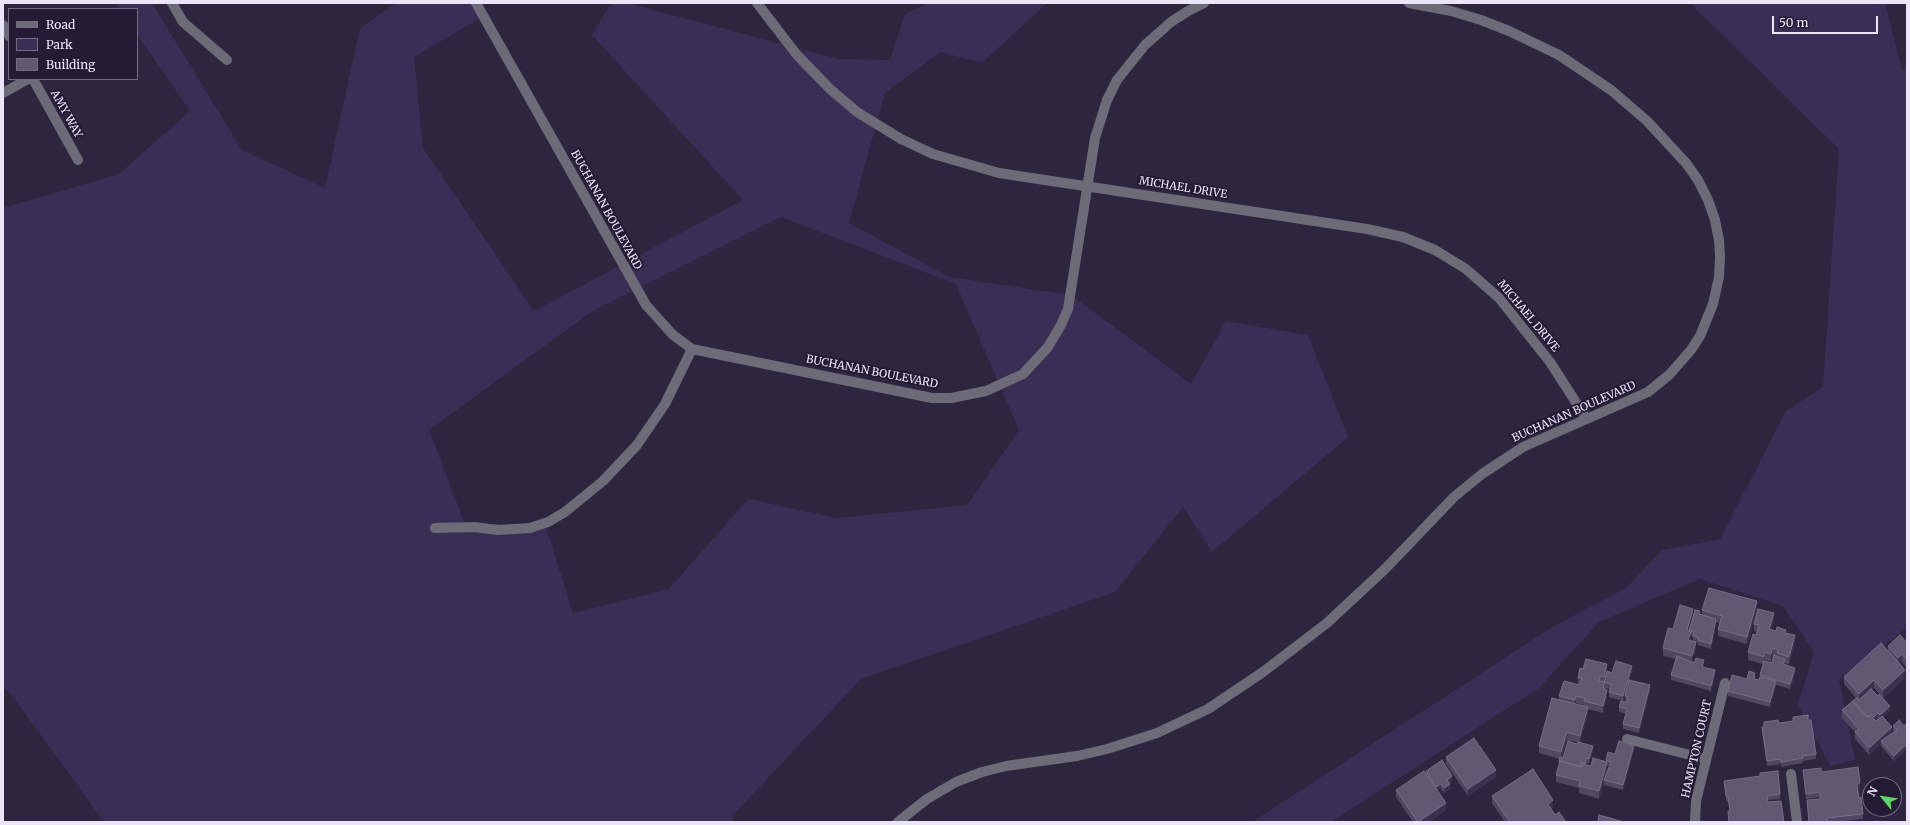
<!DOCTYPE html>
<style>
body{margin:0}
#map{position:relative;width:1910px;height:825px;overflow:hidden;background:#2c263f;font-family:Merriweather,serif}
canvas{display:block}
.frame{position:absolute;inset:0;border:4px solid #eae6f7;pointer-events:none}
.legend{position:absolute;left:8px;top:8px;width:130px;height:72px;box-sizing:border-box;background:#231c34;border:1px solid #736d82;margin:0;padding:5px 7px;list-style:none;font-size:12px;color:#eae6f7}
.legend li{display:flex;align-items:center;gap:8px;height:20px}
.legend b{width:20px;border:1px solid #736d82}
.north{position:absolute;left:1862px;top:777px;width:40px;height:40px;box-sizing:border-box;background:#231c34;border:1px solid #736d82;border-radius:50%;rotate:300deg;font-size:11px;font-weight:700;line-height:16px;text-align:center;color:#eae6f7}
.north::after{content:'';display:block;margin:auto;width:14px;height:18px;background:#5fd56b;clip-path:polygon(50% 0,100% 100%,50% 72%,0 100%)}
.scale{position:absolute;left:1772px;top:16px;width:106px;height:18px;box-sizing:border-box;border:2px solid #eae6f7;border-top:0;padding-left:5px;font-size:12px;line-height:14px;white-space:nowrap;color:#eae6f7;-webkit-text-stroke:3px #231c34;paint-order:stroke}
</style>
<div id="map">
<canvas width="1910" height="825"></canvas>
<div class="frame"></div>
<ul class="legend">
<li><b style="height:5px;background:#6e6b78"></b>Road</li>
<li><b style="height:11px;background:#392e55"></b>Park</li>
<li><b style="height:11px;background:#5f5971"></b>Building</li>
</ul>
<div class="north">N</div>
<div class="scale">50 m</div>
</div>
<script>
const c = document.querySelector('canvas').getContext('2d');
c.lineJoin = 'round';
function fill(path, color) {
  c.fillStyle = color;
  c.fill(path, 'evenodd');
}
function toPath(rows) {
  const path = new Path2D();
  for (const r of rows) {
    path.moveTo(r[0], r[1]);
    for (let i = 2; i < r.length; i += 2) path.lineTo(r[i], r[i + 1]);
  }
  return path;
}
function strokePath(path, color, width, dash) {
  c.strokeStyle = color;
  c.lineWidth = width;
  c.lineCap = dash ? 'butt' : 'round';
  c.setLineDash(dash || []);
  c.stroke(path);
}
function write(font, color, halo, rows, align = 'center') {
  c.font = font + ' Merriweather,serif';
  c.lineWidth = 4;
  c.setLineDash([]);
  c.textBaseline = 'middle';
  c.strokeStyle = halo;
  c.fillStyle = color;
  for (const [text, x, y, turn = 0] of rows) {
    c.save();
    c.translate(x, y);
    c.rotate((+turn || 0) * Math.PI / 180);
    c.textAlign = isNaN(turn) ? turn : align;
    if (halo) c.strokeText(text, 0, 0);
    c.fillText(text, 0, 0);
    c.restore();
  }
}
fill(toPath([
 [116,3,152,3,242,150,325,188,360,28,396,3,481,3,487,14,414,57,423,148,534,311,743,200,592,35,611,3,627,3,838,59,890,60,905,14,929,3,1047,3,982,63,940,52,885,93,849,223,949,277,1071,295,1191,384,1226,321,1308,335,1348,437,1212,552,1183,507,1115,592,861,679,735,813,731,822,104,822,11,694,3,687,3,208,119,174,190,111,137,34,137,9,120,9],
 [781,217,956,284,1019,430,967,505,837,518,748,499,669,589,573,613,545,524,465,524,429,430,591,312],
 [1690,3,1885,3,1902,70,1907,66,1907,628,1839,679,1855,760,1830,766,1798,704,1814,652,1783,606,1700,579,1599,622,1539,688,1331,822,1252,822,1554,626,1626,588,1662,550,1720,539,1786,411,1823,387,1839,149]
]), '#392e55');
strokePath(toPath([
 [172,3,183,22,227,60],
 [476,3,646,305,673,335,692,349,932,398,951,398,986,391,1023,374,1048,347,1061,325,1068,309,1095,138,1107,100,1117,80,1145,45,1171,22,1188,11,1204,3],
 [757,3,797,55,830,89,857,112,901,139,933,154,999,173,1367,229,1403,237,1435,250,1466,269,1499,298,1550,362,1586,418],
 [3,25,9,36],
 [33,79,78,160],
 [3,93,28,79],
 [435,528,474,527,498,530,530,528,548,522,565,512,603,481,637,445,665,404,692,349],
 [1627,739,1706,759],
 [1791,774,1797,822],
 [898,822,927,799,956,782,982,772,1006,766,1077,756,1107,749,1157,733,1208,709,1263,672,1327,623,1385,569,1454,497,1482,474,1523,447,1648,392,1669,375,1691,350,1700,336,1713,304,1719,277,1720,257,1719,240,1715,220,1708,200,1698,180,1686,163,1647,121,1611,90,1559,55,1509,31,1481,20,1451,11,1409,3],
 [1695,822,1696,801,1725,683]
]), '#6e6b78', 10);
fill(toPath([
 [1757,609,1747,644,1718,636,1718,629,1720,623,1716,622,1711,649,1698,645,1698,643,1696,642,1696,649,1692,662,1704,665,1703,667,1715,675,1711,691,1671,680,1671,675,1676,659,1663,656,1663,648,1673,629,1700,615,1702,615,1702,610],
 [1691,636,1693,637,1693,641,1690,640],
 [1774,621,1771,630,1786,633,1795,643,1789,664,1785,663,1785,664,1795,673,1790,689,1776,685,1770,707,1728,696,1728,691,1747,679,1755,678,1755,679,1759,680,1760,675,1763,664,1748,660,1748,652,1757,632,1754,631,1754,624],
 [1773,656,1774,656,1772,663,1765,661,1765,660,1771,662],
 [1907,643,1907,671,1906,671,1906,667,1902,662,1900,664,1905,678,1883,698,1874,688,1872,689,1890,711,1883,717,1892,734,1894,732,1893,731,1893,726,1904,726,1907,723,1907,749,1894,761,1881,746,1881,744,1869,755,1855,739,1855,732,1842,718,1842,710,1856,698,1844,684,1844,677,1888,651,1888,646],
 [1583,669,1607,671,1612,673,1632,671,1629,680,1650,690,1639,733,1623,729,1623,724,1626,714,1619,712,1619,707,1627,702,1625,701,1625,696,1627,689,1623,701,1609,697,1609,692,1610,689,1605,688,1607,697,1603,713,1588,709,1588,714,1580,742,1593,751,1589,764,1586,763,1586,765,1591,766,1606,762,1606,760,1615,754,1634,750,1623,790,1604,785,1604,780,1610,766,1607,766,1607,769,1599,799,1579,793,1579,788,1556,782,1556,775,1559,765,1559,759,1539,753,1539,746,1559,699,1559,696,1578,684,1578,678],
 [1576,703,1584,705,1584,706,1576,704],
 [1567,740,1577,742,1577,744,1563,758,1562,757],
 [1793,717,1808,720,1816,754,1816,759,1803,761,1803,763,1781,767,1781,764,1767,766,1762,732,1762,727,1764,727,1764,722,1779,723,1793,721],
 [1446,757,1496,777,1468,796,1446,764],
 [1803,770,1822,772,1860,787,1858,789,1859,798,1863,814,1863,819,1836,822,1809,822,1807,800,1820,799,1820,797,1806,799],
 [1426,771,1452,781,1449,783,1450,789,1444,793,1441,789,1438,791,1446,810,1429,822,1413,822,1396,797,1396,790,1426,772],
 [1724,781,1780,794,1780,799,1767,800,1768,802,1784,822,1728,822,1728,811,1730,811,1728,802,1726,801],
 [1492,796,1553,808,1551,809,1555,815,1566,822,1505,822,1492,803]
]), '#4e4861');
fill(toPath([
 [1757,601,1757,609,1747,644,1747,637],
 [1693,609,1693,616,1687,638,1687,630],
 [1774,613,1774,621,1769,636,1769,629],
 [1716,619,1716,624,1711,649,1711,644],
 [1691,632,1691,639,1688,647,1688,640],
 [1795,635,1795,643,1789,664,1789,657],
 [1696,642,1696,649,1692,664,1692,656],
 [1773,648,1773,656,1771,662,1771,654],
 [1765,652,1765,660,1764,664,1764,657],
 [1902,654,1902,662,1898,665,1898,658],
 [1607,664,1607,672,1604,684,1604,677],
 [1632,666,1632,671,1623,701,1623,696],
 [1795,668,1795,673,1790,689,1790,684],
 [1715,670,1715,675,1711,691,1711,686],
 [1905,670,1905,678,1883,698,1883,690],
 [1874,680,1874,688,1859,701,1859,694],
 [1776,681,1776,686,1770,707,1770,702],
 [1650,685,1650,690,1639,733,1639,728],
 [1607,690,1607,697,1603,713,1603,706],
 [1576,696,1576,703,1575,708,1575,700],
 [1890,706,1890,711,1880,720,1880,715],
 [1588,707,1588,714,1580,743,1580,736],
 [1878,713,1878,718,1874,722,1874,717],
 [1892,727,1892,735,1881,741,1881,744,1869,755,1869,748],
 [1567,732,1567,740,1561,759,1561,752],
 [1907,744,1907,749,1894,761,1894,756],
 [1634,745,1634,750,1623,790,1623,785],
 [1593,746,1593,751,1589,764,1589,759],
 [1607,762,1607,769,1599,799,1599,791],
 [1496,770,1496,777,1468,796,1468,789],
 [1452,776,1452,781,1447,785,1447,780],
 [1860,782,1860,787,1857,790,1857,785],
 [1441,784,1441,789,1436,792,1436,787],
 [1450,784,1450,789,1444,793,1444,788],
 [1553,800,1553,808,1548,812,1548,804],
 [1446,803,1446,810,1429,822,1418,822]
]), '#39334d');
const building = toPath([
 [1709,588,1757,601,1747,637,1718,629,1722,616,1702,610,1709,588],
 [1680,605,1693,609,1687,630,1691,632,1688,640,1696,642,1692,656,1663,648,1668,628,1673,629,1680,605],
 [1758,609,1774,613,1769,629,1776,631,1777,627,1786,630,1785,633,1795,635,1789,657,1777,653,1778,650,1773,648,1771,654,1765,652,1764,657,1748,652,1753,634,1756,635,1759,625,1754,624,1758,609],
 [1695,610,1700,611,1699,614,1716,619,1711,644,1698,640,1698,638,1693,636,1694,632,1689,631,1695,610],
 [1900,635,1907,643,1907,660,1902,654,1898,658,1888,646,1900,635],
 [1881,643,1905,670,1883,690,1874,680,1859,694,1844,677,1881,643],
 [1774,655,1785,659,1783,664,1795,668,1790,684,1760,675,1764,661,1772,663,1774,655],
 [1677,656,1694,663,1696,658,1704,660,1702,667,1715,670,1711,686,1671,675,1677,656],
 [1586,659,1607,664,1604,677,1600,676,1599,681,1605,682,1603,688,1607,690,1603,706,1584,701,1585,698,1576,696,1575,700,1559,696,1564,681,1580,685,1582,678,1578,678,1580,668,1583,669,1586,659],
 [1616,661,1632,666,1623,696,1609,692,1612,685,1604,682,1607,671,1612,673,1616,661],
 [1749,671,1755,673,1754,679,1759,680,1760,677,1776,681,1770,702,1728,691,1732,675,1747,679,1749,671],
 [1629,680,1650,685,1639,728,1623,724,1627,709,1619,707,1621,701,1627,702,1628,697,1625,696,1629,680],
 [1871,689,1878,696,1879,694,1890,706,1880,715,1878,713,1874,717,1871,714,1867,717,1853,701,1857,697,1859,700,1871,689],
 [1552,698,1588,707,1580,736,1567,732,1561,752,1539,746,1552,698],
 [1853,701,1868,717,1870,715,1876,721,1882,716,1892,727,1869,748,1855,732,1859,729,1842,710,1853,701],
 [1808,715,1808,720,1811,720,1816,754,1802,756,1803,758,1781,762,1781,759,1767,761,1762,727,1764,727,1764,722,1778,720,1779,723,1793,721,1793,717,1808,715],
 [1899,720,1904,726,1907,723,1907,744,1894,756,1881,741,1897,730,1893,726,1899,720],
 [1474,738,1496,770,1468,789,1446,757,1474,738],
 [1568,741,1577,744,1578,742,1593,746,1589,759,1586,758,1585,764,1581,763,1580,767,1560,761,1559,762,1560,757,1563,758,1568,741],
 [1619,741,1634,745,1623,785,1604,780,1611,762,1606,760,1608,752,1615,754,1619,741],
 [1593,758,1607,762,1599,791,1579,786,1580,781,1556,775,1560,761,1582,767,1582,764,1591,766,1593,758],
 [1442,760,1452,776,1447,780,1450,784,1444,788,1441,784,1436,787,1426,771,1442,760],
 [1858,767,1860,782,1857,785,1859,798,1861,797,1863,814,1827,818,1827,822,1809,822,1807,800,1820,799,1820,792,1806,794,1803,770,1821,768,1822,772,1858,767],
 [1533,769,1553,800,1548,804,1555,815,1559,812,1566,822,1510,822,1492,796,1533,769],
 [1424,771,1446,803,1418,822,1396,790,1424,771],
 [1778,771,1780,794,1767,796,1768,802,1781,801,1784,822,1729,822,1728,811,1730,811,1728,797,1726,796,1724,781,1760,776,1760,773,1778,771],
 [1599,815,1624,822,1598,822,1599,815]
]);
fill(building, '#5f5971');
strokePath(building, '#746f86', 1);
write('11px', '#eae6f7', '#231c34', [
 ["AMY WAY",66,114,61],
 ["MICHAEL DRIVE",1183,188,9],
 ["BUCHANAN BOULEVARD",606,210,61],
 ["MICHAEL DRIVE",1528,316,50],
 ["BUCHANAN BOULEVARD",872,372,11],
 ["BUCHANAN BOULEVARD",1574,412,-24],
 ["HAMPTON COURT",1697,749,-77]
]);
</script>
